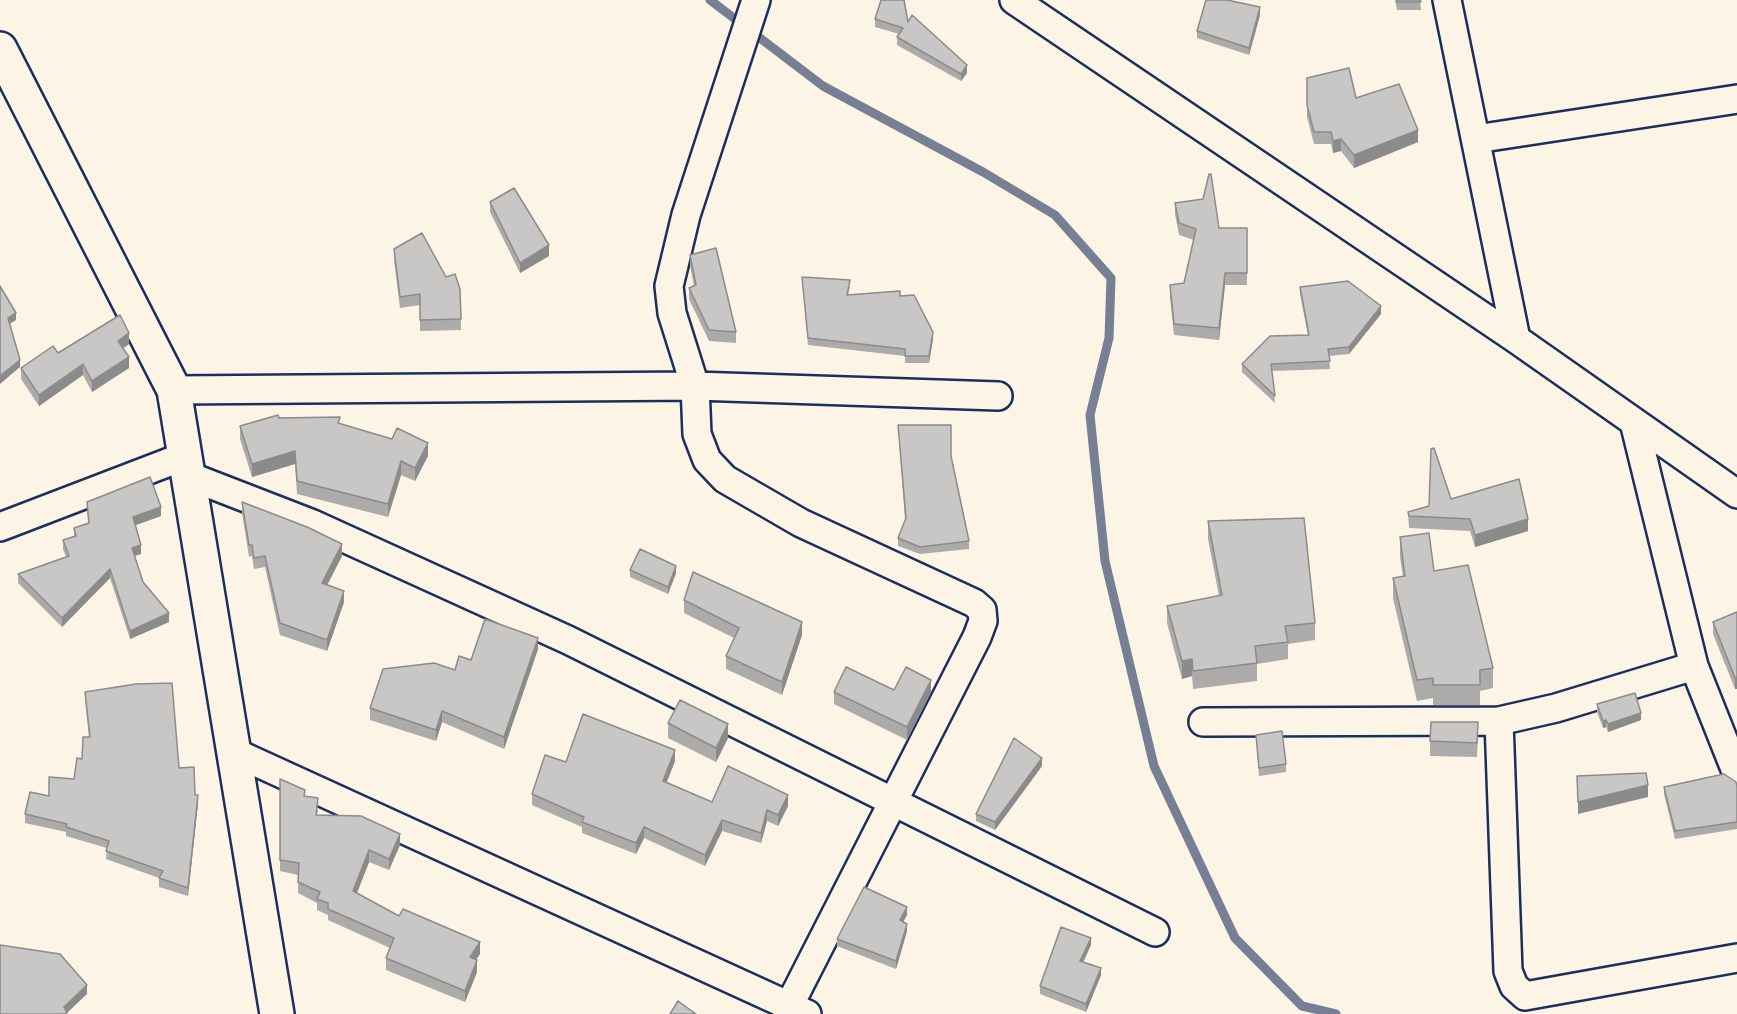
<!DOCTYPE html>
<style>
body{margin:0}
canvas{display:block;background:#fcf5e5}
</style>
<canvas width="1737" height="1014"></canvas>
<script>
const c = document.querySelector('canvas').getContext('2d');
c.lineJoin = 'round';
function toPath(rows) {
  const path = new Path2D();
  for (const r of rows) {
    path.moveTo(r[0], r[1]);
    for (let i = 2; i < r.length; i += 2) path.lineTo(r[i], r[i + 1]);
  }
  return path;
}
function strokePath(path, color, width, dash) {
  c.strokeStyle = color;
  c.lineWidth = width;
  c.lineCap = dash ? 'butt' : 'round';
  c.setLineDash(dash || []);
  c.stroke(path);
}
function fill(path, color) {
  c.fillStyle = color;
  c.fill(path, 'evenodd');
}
strokePath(toPath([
 [710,0,823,86,983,172,1055,215,1111,278,1109,338,1090,415,1105,561,1154,766,1235,938,1302,1006,1336,1014]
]), '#767f94', 9);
const minor = toPath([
 [756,0,686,215,669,286,672,313,695,386,697,434,707,460,725,479,801,523,974,603,982,610,983,621,977,637,789,1006],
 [1014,0,1516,339,1737,494],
 [1447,0,1516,339],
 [1476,139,1737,99],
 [174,390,695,386,998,396],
 [1634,422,1694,666,1737,774],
 [189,476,313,524,568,640,1155,932],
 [0,527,185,456],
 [1499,721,1508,971,1514,986,1525,996,1737,958],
 [1203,722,1499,721,1556,708,1694,666],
 [236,753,807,1014]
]);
const tertiary = toPath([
 [0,49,174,390,277,1014]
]);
strokePath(minor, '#1b2f5e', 32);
strokePath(tertiary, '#1b2f5e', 38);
strokePath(minor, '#fcf5e5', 27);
strokePath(tertiary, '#fcf5e5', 33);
fill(toPath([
 [1395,0,1420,0,1421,10,1397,10],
 [1260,15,1249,55,1197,38,1197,31],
 [875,19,908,22,967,73,961,81,897,45,897,37,899,34,875,27],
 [1307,78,1356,98,1418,142,1354,168,1341,151,1333,153,1331,144,1314,144,1307,117],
 [490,202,549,256,520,273,490,212],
 [1175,203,1219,228,1247,228,1247,285,1225,285,1219,340,1174,335,1170,297,1170,285,1184,283,1194,240,1179,235,1175,214],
 [394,249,446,277,460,289,461,330,420,331,420,305,400,308,394,260],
 [690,255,736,332,736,343,709,341,689,299,689,288,694,286,690,266],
 [802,277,850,287,848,295,900,296,933,339,929,363,905,363,905,356,808,345],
 [1300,287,1381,314,1349,354,1329,356,1330,369,1272,371,1275,403,1242,372,1242,364,1308,335,1300,294],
 [129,344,123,348,129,368,92,392,83,375,39,406,21,379,21,368,58,353],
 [279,418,340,424,428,456,415,481,401,475,388,517,297,494,295,464,252,477,240,439,240,426],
 [898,425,951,457,969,541,969,549,920,554,898,546,898,538,905,520],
 [1451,499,1528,531,1475,547,1470,531,1409,528,1408,512],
 [87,502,161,516,136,525,141,554,134,556,143,582,169,622,130,639,110,578,62,627,18,583,18,574,66,557,63,549,63,540,74,536,74,528,88,523],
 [242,502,342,556,327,585,344,602,327,651,280,635,265,567,254,569,252,556,249,557,242,513],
 [1208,521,1315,623,1315,640,1288,644,1288,659,1257,664,1257,681,1193,689,1192,676,1182,679,1167,623,1167,606,1219,596,1208,539],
 [1400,537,1434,571,1493,668,1493,688,1480,691,1480,705,1433,705,1433,698,1417,701,1393,598,1393,578,1403,576,1400,558],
 [630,570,676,573,668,594,630,577],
 [684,600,802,635,782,695,726,669,726,656,734,638,684,613],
 [1737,612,1735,689,1713,634,1713,622],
 [538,649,504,749,442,722,436,741,370,720,370,708,455,670,471,660],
 [894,690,931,692,907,740,834,704,834,692],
 [85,692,179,768,195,795,198,803,188,896,159,887,159,878,106,859,107,848,66,836,66,832,25,823,25,814,74,779,82,759,89,737,85,700],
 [1597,704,1641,720,1608,732,1606,727,1603,728,1597,712],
 [668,723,728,738,716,762,668,738],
 [1256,735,1286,764,1286,772,1259,776],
 [1478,737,1477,757,1430,756,1430,741],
 [675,761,666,783,712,802,788,806,778,826,767,821,761,843,722,831,705,866,644,838,636,854,582,833,582,827,532,805,532,794,566,762],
 [1042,766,995,830,976,821,976,814],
 [280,779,305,796,318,810,317,815,400,845,389,870,369,862,357,893,399,916,480,954,476,959,477,972,465,1002,386,970,386,958,390,948,328,920,328,915,317,910,317,903,298,893,298,875,280,871],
 [1664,787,1737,787,1737,829,1675,839,1664,794],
 [907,915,903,922,907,931,896,969,837,946,837,939],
 [1091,945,1083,962,1101,975,1086,1012,1040,994,1040,986]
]), '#acabaa');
fill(toPath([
 [1260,7,1260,15,1249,55,1249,48],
 [967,65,967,73,961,81,961,74],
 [1418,130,1418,142,1354,168,1354,155],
 [1341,139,1341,151,1333,153,1333,141],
 [549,245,549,256,520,273,520,263],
 [1225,273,1225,285,1219,340,1219,328],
 [1381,306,1381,314,1349,354,1349,347],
 [16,313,16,320,8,325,8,318],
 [933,332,933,339,929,363,929,356],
 [129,333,129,344,118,352,118,341],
 [129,357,129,368,92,392,92,381],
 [20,360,20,367,0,384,0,376],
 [83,364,83,375,39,406,39,395],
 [428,443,428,456,415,481,415,468],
 [295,451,295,464,252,477,252,464],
 [401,461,401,475,388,517,388,504],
 [161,507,161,516,133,526,133,517],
 [1528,519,1528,531,1475,547,1475,535],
 [342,544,342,556,322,595,322,583],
 [141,545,141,554,132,557,132,548],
 [676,566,676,573,668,594,668,587],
 [110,569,110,578,62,627,62,618],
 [344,591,344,602,327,651,327,640],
 [169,613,169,622,130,639,130,631],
 [802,622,802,635,782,695,782,682],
 [538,638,538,649,504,749,504,737],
 [1192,659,1192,676,1182,679,1182,661],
 [1737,677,1737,689,1735,689,1735,678],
 [931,680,931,692,907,740,907,727],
 [442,711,442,722,436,741,436,730],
 [1641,713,1641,720,1608,732,1608,724],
 [1606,720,1606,727,1603,728,1603,721],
 [728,724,728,738,716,762,716,748],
 [675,750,675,761,663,792,663,781],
 [1042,758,1042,766,995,830,995,822],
 [1648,785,1648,797,1578,814,1578,802],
 [198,795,198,803,188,896,188,888],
 [788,795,788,806,778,826,778,815],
 [767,810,767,821,761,843,761,833],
 [722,820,722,831,705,866,705,855],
 [644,827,644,838,636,854,636,843],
 [400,834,400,845,389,870,389,859],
 [369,850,369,862,353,903,353,891],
 [907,907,907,915,900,928,900,920],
 [907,924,907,931,896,969,896,961],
 [1091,938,1091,945,1080,969,1080,961],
 [480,942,480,954,470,969,470,957],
 [477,960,477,972,465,1002,465,991],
 [1101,968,1101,975,1086,1012,1086,1004],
 [87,985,87,994,67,1013,67,1014,64,1014,64,1007]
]), '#8c8b8b');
const building = toPath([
 [881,0,904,0,908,22,912,15,967,65,961,74,897,37,903,28,875,19,881,0],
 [1206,0,1227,0,1260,7,1249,48,1197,31,1206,0],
 [1397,0,1420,0,1421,2,1397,2,1397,0],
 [1349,68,1356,98,1399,84,1418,130,1354,155,1341,139,1333,141,1331,132,1314,132,1307,105,1307,78,1349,68],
 [1209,174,1211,174,1219,228,1247,228,1247,273,1225,273,1219,328,1174,324,1170,285,1184,283,1196,229,1179,223,1175,203,1203,199,1209,174],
 [514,188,549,245,520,263,490,202,514,188],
 [422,233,446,277,455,274,460,289,461,319,420,320,420,294,400,297,394,249,422,233],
 [716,248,736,332,709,330,689,288,696,285,690,255,716,248],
 [802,277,850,280,847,295,900,291,900,296,914,295,933,332,929,356,905,356,905,349,808,338,802,277],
 [1348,281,1381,306,1349,347,1328,349,1330,361,1271,364,1275,396,1242,364,1270,336,1309,335,1300,287,1348,281],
 [0,286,16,313,8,318,20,360,0,376,0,286],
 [120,315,129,333,118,341,129,357,92,381,83,364,39,395,21,368,53,346,58,353,120,315],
 [278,415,279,418,340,417,338,423,392,439,397,428,428,443,415,468,401,461,388,504,297,481,295,451,252,464,240,426,278,415],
 [898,425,951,425,951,456,969,541,920,547,898,538,906,518,898,425],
 [1434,448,1451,499,1519,479,1528,519,1475,535,1470,519,1409,516,1408,512,1429,506,1431,449,1434,448],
 [150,477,161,507,133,517,141,545,132,548,143,582,169,613,130,631,110,569,62,618,18,574,69,556,63,540,76,536,74,528,89,523,87,502,150,477],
 [242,502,307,527,342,544,322,583,344,591,327,640,280,623,265,556,254,558,252,545,249,545,242,502],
 [1304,518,1315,623,1285,626,1288,642,1255,646,1257,663,1193,671,1192,659,1182,661,1167,606,1222,595,1208,521,1304,518],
 [1429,533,1434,571,1468,565,1493,668,1480,670,1480,685,1433,685,1433,678,1417,680,1393,578,1405,576,1400,537,1429,533],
 [640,549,676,566,668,587,630,570,640,549],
 [693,572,802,622,782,682,726,656,739,628,684,600,693,572],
 [1737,612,1737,677,1735,678,1713,622,1737,612],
 [485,619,538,638,504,737,442,711,436,730,370,708,383,669,434,663,455,670,459,656,471,660,485,619],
 [846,667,894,690,906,667,931,680,907,727,834,692,846,667],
 [172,683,179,768,194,767,195,795,198,795,188,888,159,878,163,871,106,851,109,841,66,827,67,824,25,814,30,792,49,796,49,777,74,779,77,758,82,759,83,737,90,737,85,692,136,684,172,683],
 [1635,693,1641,713,1608,724,1606,720,1603,721,1597,704,1635,693],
 [680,700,728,724,716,748,668,723,680,700],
 [583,714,675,750,663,781,712,802,728,766,788,795,778,815,767,810,761,833,722,820,705,855,644,827,636,843,582,822,584,817,532,794,545,755,566,762,583,714],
 [1431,722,1478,722,1477,743,1430,741,1431,722],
 [1282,731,1286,764,1259,768,1256,735,1282,731],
 [1014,738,1042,758,995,822,976,814,1014,738],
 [1646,773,1648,785,1578,802,1577,776,1646,773],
 [1724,774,1736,782,1737,787,1737,822,1675,831,1664,787,1724,774],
 [280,779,305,790,304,796,318,798,316,815,361,816,400,834,389,859,369,850,353,891,399,916,403,909,480,942,470,957,477,960,465,991,386,958,394,938,328,909,328,903,317,899,320,892,298,882,299,863,280,860,280,779],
 [864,887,907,907,900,920,907,924,896,961,837,939,864,887],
 [1061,927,1091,938,1080,961,1101,968,1086,1004,1040,986,1061,927],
 [0,945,60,954,87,985,64,1007,67,1012,65,1014,0,1014,0,945],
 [678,1001,696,1014,670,1014,678,1001]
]);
fill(building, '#c8c7c6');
strokePath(building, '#8c8b8b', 1.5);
</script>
